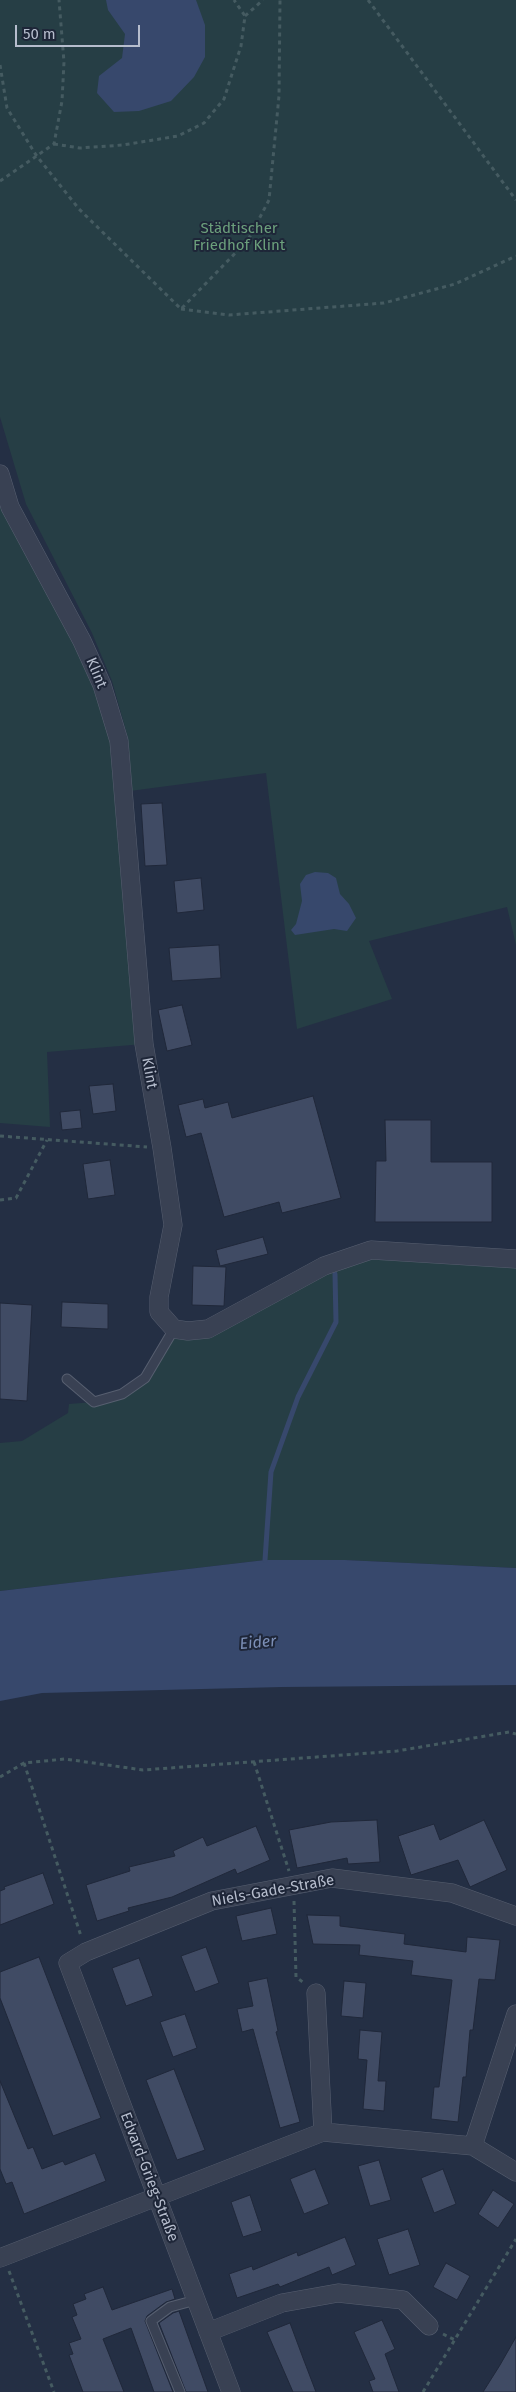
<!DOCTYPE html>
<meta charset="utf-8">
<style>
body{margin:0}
#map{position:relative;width:516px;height:2392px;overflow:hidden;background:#242f44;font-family:"Fira Sans",sans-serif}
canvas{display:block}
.scale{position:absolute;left:15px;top:25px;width:125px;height:22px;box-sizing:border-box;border:2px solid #b6bdcd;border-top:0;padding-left:6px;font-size:15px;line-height:18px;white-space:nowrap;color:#b6bdcd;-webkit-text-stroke:4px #1e2638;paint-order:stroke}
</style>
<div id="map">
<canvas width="516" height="2392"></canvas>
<div class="scale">50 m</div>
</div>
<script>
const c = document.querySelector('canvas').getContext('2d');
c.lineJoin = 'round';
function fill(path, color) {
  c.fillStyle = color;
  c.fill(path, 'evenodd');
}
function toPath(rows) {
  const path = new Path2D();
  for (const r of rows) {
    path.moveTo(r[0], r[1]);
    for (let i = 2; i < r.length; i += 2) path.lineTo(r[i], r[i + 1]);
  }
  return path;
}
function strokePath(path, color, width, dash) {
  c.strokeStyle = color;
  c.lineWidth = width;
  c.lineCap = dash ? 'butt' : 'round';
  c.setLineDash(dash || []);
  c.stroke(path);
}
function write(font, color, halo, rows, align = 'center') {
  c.font = font + ' "Fira Sans",sans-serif';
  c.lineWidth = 4;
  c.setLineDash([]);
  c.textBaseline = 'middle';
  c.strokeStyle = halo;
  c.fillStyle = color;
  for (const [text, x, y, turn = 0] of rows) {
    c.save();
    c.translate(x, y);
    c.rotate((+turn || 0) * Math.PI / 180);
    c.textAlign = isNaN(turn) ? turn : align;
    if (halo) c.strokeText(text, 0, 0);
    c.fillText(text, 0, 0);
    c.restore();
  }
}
fill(toPath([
 [0,0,516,0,516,945,507,907,369,941,392,999,297,1029,266,773,130,791,128,738,112,681,92,633,26,504,0,417],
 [0,474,82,641,119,741,144,1044,47,1052,50,1127,0,1123],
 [371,1250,516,1259,516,1568,345,1560,265,1560,0,1591,0,1443,22,1441,68,1413,69,1404,94,1402,122,1394,145,1378,174,1329,188,1331]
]), '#263e45');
fill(toPath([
 [106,0,196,0,205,25,205,57,194,77,171,101,139,111,114,112,97,93,99,76,122,58,125,34,108,10],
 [315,872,328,873,336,878,340,894,349,904,356,918,347,931,334,929,295,935,291,930,296,924,302,901,300,884,306,875],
 [265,1560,345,1560,516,1568,516,1685,282,1687,42,1693,0,1701,0,1591]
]), '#37486c');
strokePath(toPath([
 [265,1560,271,1472,298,1397,336,1322,335,1274]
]), '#37486c', 5);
const building = toPath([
 [162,803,167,865,145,866,141,804,162,803],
 [201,878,204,910,177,913,174,881,201,878],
 [219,945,221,978,172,981,169,948,219,945],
 [182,1005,192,1045,167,1051,158,1010,182,1005],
 [113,1084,116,1111,93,1114,89,1086,113,1084],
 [313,1096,341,1198,282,1213,279,1202,224,1217,201,1133,186,1137,178,1105,203,1099,205,1108,228,1102,232,1118,313,1096],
 [80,1110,82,1128,62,1130,60,1112,80,1110],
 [385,1120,431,1120,431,1162,492,1162,492,1222,375,1222,376,1161,386,1161,385,1120],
 [110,1160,115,1195,88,1199,83,1164,110,1160],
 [263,1237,268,1254,220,1266,216,1250,263,1237],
 [193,1266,226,1267,224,1306,192,1305,193,1266],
 [62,1302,108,1304,108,1329,61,1327,62,1302],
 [0,1303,32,1305,27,1401,0,1399,0,1303],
 [377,1820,380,1862,348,1864,347,1858,297,1868,289,1830,331,1822,377,1820],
 [484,1820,507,1870,470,1887,458,1860,411,1875,398,1836,434,1824,440,1840,484,1820],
 [256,1826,270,1860,237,1874,235,1869,172,1897,128,1908,129,1911,97,1921,86,1885,130,1871,129,1867,175,1856,173,1851,203,1837,207,1846,256,1826],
 [43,1873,54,1904,0,1925,0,1891,5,1889,4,1887,43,1873],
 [271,1908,277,1934,242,1941,236,1916,271,1908],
 [307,1915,340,1916,340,1926,405,1934,404,1944,466,1952,467,1937,500,1940,495,1980,479,1979,473,2030,470,2030,466,2077,463,2077,458,2122,431,2119,434,2087,439,2087,452,1980,411,1975,413,1961,359,1955,360,1945,313,1944,307,1915],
 [206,1947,219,1983,195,1992,181,1956,206,1947],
 [39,1957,101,2118,53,2136,0,1998,0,1972,39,1957],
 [139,1958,153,1996,126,2006,112,1968,139,1958],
 [267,1978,278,2031,276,2032,300,2122,280,2128,253,2029,242,2032,237,2009,253,2006,248,1982,267,1978],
 [344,1981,366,1983,363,2018,341,2016,344,1981],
 [185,2014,197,2048,173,2057,160,2022,185,2014],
 [360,2030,382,2032,378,2081,386,2081,384,2111,363,2109,367,2060,358,2059,360,2030],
 [174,2069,205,2150,177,2160,146,2080,174,2069],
 [0,2081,28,2149,33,2147,42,2169,63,2161,65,2165,95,2153,106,2181,24,2214,12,2182,6,2184,0,2169,0,2081],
 [379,2160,391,2200,370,2206,358,2166,379,2160],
 [315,2169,329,2204,304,2214,290,2179,315,2169],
 [443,2169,456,2204,434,2213,421,2178,443,2169],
 [493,2190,514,2204,498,2228,478,2214,493,2190],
 [250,2195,262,2231,243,2237,231,2202,250,2195],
 [408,2229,420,2265,389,2275,377,2239,408,2229],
 [345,2237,356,2265,332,2275,329,2267,280,2287,278,2284,237,2298,229,2274,252,2266,253,2270,297,2252,298,2256,345,2237],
 [446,2263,470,2276,457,2300,433,2287,446,2263],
 [103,2287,112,2310,172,2289,175,2299,166,2302,147,2316,145,2321,173,2392,154,2392,131,2328,103,2339,124,2392,83,2392,69,2355,73,2354,69,2343,81,2339,72,2317,77,2315,73,2304,86,2299,84,2294,103,2287],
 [179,2311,208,2392,186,2392,159,2323,173,2313,179,2311],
 [382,2320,395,2349,385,2354,399,2392,373,2392,369,2381,375,2379,354,2332,382,2320],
 [290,2323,303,2358,316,2392,293,2392,267,2332,290,2323],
 [516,2337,516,2392,483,2392,500,2365,516,2337]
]);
fill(building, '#404b64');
strokePath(building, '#20283a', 1);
const lane = toPath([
 [67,1379,94,1402,122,1394,145,1378,174,1329],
 [180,2392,151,2321,170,2307,196,2300]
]);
const street = toPath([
 [0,474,10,507,82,641,102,685,119,741,144,1044,162,1148,173,1225,159,1297,159,1312,174,1329,188,1331,208,1329,324,1266,371,1250,516,1259],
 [316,1993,323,2132],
 [473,2146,516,2014],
 [0,2258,323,2132,473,2146,516,2172],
 [208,2332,282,2303,338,2293,403,2300,429,2326],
 [231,2392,68,1963,86,1952,212,1901,332,1878,452,1893,516,1916]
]);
strokePath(lane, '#575f70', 11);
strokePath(street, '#575f70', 19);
strokePath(toPath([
 [368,0,516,200],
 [245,16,263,0],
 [0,65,7,108,36,155,79,209,181,309,248,240,269,200,279,96,280,0],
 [54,144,80,148,123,145,178,136,204,123,224,99,241,46,245,16,234,0],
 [0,181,54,144,62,101,64,62,59,0],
 [181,309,229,315,384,303,455,284,516,256],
 [0,1136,147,1147],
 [0,1200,16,1198,47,1140],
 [254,1762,289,1871],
 [24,1763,81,1936],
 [0,1777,24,1763,65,1759,143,1770,397,1751,509,1732,516,1734],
 [294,1901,296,1977,304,1983],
 [9,2271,54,2392],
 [443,2334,455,2340],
 [423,2392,516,2239]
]), '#455b61', 3, [4, 4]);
strokePath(lane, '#394153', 9);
strokePath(street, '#394153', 18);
write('15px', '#6ca07c', '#1e2638', [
 ["Städtischer",239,229],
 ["Friedhof Klint",239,246]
]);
write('15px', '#b6bdcd', '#1e2638', [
 ["Klint",96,673,67],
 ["Klint",149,1073,80],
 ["Niels-Gade-Straße",273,1891,-10],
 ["Edvard-Grieg-Straße",149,2177,69]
]);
write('italic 16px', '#7c8fb6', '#1e2638', [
 ["Eider",258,1643,-5]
]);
</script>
